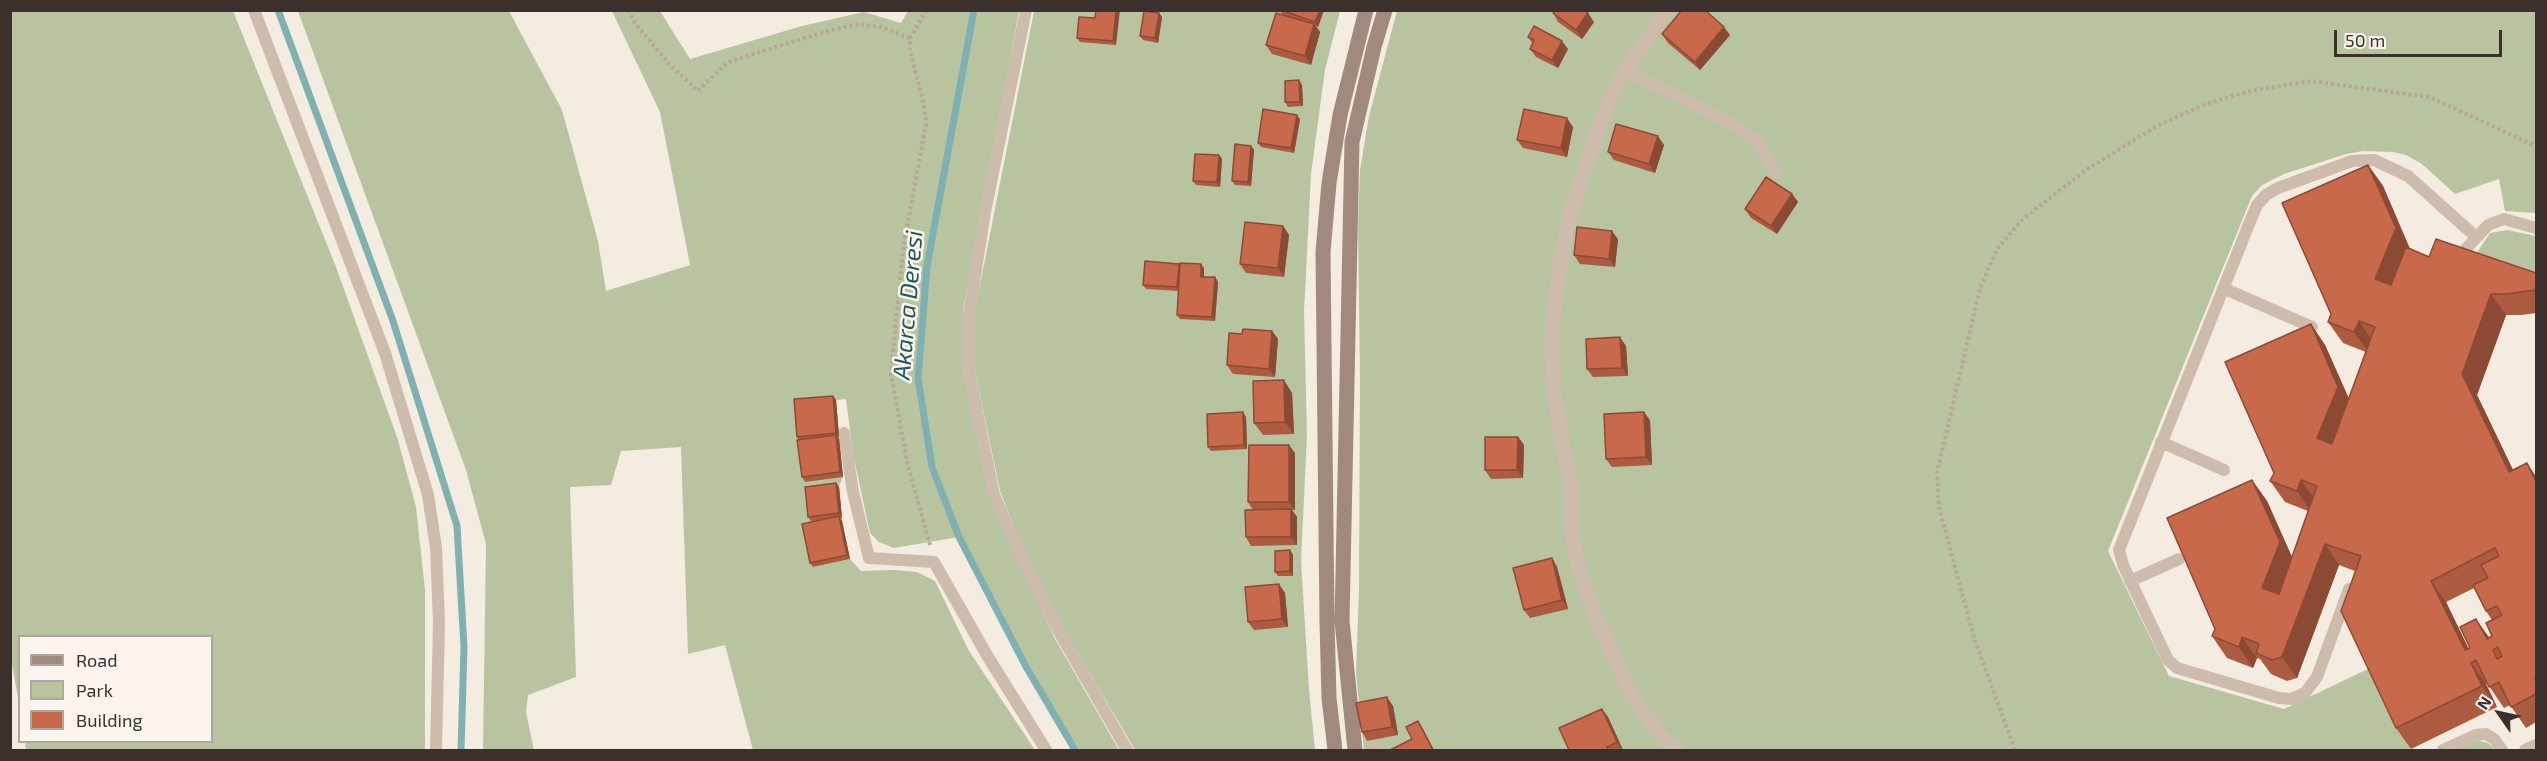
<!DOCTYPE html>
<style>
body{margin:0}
#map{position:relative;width:2547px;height:761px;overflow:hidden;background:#f4ebe1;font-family:"Exo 2",sans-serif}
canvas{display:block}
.frame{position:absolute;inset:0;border:12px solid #3b302b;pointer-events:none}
.legend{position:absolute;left:18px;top:635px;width:195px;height:108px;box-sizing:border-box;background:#fbf5ee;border:2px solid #aea6a0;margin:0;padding:8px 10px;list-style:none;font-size:18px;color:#3b302b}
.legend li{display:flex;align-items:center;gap:12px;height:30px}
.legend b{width:30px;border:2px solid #aea6a0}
.north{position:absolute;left:2469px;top:683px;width:60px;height:60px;-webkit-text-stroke:4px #fbf5ee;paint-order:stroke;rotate:304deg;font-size:16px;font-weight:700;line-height:24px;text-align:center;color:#3b302b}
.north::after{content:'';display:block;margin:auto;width:21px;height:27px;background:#3b302b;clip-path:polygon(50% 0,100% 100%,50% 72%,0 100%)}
.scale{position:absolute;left:2334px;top:30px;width:168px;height:27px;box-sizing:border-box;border:3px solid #3b302b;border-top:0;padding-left:8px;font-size:18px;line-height:21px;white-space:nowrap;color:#3b302b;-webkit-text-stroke:4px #fbf5ee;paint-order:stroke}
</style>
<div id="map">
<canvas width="2547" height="761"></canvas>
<div class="frame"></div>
<ul class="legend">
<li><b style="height:8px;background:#a18a7d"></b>Road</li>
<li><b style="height:16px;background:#b8c4a0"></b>Park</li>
<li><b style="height:16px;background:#c8694b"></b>Building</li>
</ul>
<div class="north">N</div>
<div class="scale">50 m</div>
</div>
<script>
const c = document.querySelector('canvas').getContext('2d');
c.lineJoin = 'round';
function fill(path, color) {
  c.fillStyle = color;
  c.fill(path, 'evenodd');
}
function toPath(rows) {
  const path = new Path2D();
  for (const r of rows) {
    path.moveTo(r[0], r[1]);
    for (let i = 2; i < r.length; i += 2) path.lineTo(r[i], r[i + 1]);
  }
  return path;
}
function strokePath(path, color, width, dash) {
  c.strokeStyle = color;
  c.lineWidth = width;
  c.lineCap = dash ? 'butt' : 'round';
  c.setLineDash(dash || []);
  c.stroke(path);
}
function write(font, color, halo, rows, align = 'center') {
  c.font = font + ' "Exo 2",sans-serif';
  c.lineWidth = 5;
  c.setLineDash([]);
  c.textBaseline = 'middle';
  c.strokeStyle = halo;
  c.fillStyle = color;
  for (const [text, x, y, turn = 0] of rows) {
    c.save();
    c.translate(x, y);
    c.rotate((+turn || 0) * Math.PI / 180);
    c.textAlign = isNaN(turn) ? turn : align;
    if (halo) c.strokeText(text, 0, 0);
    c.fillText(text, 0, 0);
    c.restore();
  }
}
fill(toPath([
 [11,10,233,11,336,267,398,440,416,507,425,590,425,750,26,750,25,742,212,742,212,636,20,636,19,704,10,652],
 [298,11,509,11,562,110,598,241,606,291,690,265,660,112,612,11,660,11,690,59,802,26,864,12,901,23,908,11,1019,11,963,310,963,372,989,496,1054,637,1119,750,1075,750,1025,665,959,537,894,548,879,542,870,533,853,454,846,399,836,400,843,476,839,487,842,518,842,521,805,529,813,567,850,559,861,571,894,570,917,572,935,581,969,651,1035,750,753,750,725,645,688,654,681,447,621,451,611,485,570,487,576,677,528,695,526,712,534,750,483,750,486,544,466,470],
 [1034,11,1340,11,1325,70,1311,174,1304,312,1307,435,1301,560,1309,690,1315,750,1135,750,1065,631,1025,554,1000,491,975,371,975,310],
 [1397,11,2536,11,2536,213,2505,211,2499,179,2455,194,2422,164,2406,155,2393,152,2363,151,2346,154,2284,174,2262,185,2252,196,2108,551,2169,676,2284,709,2368,669,2411,750,1364,750,1356,673,1359,590,1360,380,1358,224,1360,170,1369,116],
 [2507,230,2536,236,2536,289,2468,266,2490,233],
 [2475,740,2488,743,2495,750,2455,750]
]), '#b8c4a0');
strokePath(toPath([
 [278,10,393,321,457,526,464,647,461,750],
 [974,10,927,266,918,378,932,467,959,537,1025,665,1075,750]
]), '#7fb0b2', 7);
strokePath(toPath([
 [628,10,635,23,668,63,698,91,728,62,831,30,859,24,881,27,910,38],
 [927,10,910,38,910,51,924,105,926,124,903,249,891,373,907,462,930,545],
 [2015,750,1974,638,1939,507,1937,473,1980,288,1998,248,2023,219,2086,170,2155,127,2203,105,2249,91,2311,81,2429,97,2536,146]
]), '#b9a596', 4, [3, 3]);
strokePath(toPath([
 [254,10,385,353,428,495,436,548,439,622,436,750],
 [1026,10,985,212,969,314,969,372,994,495,1021,556,1058,630,1127,750],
 [1625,71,1687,100,1741,129,1757,142,1775,172],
 [2464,251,2488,225,2504,219,2536,228],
 [2223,288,2312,327],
 [844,433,853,492,869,558,934,562,988,657,1046,750],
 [2161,442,2224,470],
 [2130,581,2179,559],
 [2349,589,2317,677,2305,693,2291,699,2279,698,2177,668,2168,660,2123,565,2119,550,2249,224,2257,205,2266,195,2278,188,2352,161,2374,160,2408,176,2475,236],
 [1376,746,1377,750],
 [2443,750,2476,735,2486,734,2494,739,2502,750],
 [2525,750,2536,745]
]), '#cdbbac', 12);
strokePath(toPath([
 [1667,10,1620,78,1604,113,1570,215,1559,268,1552,332,1554,393,1562,443,1571,481,1571,528,1577,563,1596,618,1633,699,1664,739,1677,750]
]), '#cdbbac', 15);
strokePath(toPath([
 [1335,750,1329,698,1327,621,1323,252,1329,183,1340,115,1366,10],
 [1355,750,1342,621,1352,142,1374,47,1385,10]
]), '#a18a7d', 15);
fill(toPath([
 [1096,10,1116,45,1080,42,1077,38,1095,18],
 [1280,10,1324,10,1318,27,1316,26,1320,32,1311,65,1272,54,1266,45,1290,17,1282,14],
 [1159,13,1162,17,1158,43,1143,40,1140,36],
 [1553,13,1594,22,1582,39,1558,22],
 [1662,34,1730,35,1700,70,1668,43],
 [1528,37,1568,49,1558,68,1536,57,1530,49,1533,44],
 [1299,80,1302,85,1303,106,1288,107,1285,102],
 [1300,119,1294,153,1261,147,1258,143],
 [1573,127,1567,157,1523,148,1517,140],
 [1664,145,1655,173,1614,160,1608,152],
 [1251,146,1254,150,1251,186,1235,185,1232,181],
 [1219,155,1222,159,1220,187,1196,185,1193,181],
 [2368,165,2383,186,2410,249,2429,257,2536,273,2536,313,2521,315,2506,315,2477,395,2513,470,2527,463,2536,477,2536,722,2526,728,2510,705,2504,708,2487,683,2486,684,2497,707,2411,749,2396,728,2355,571,2339,565,2297,678,2287,681,2271,674,2260,659,2257,658,2253,668,2227,658,2212,636,2215,629,2252,480,2267,501,2292,557,2308,511,2285,502,2270,481,2274,473,2311,324,2325,345,2349,399,2366,352,2343,343,2328,322,2331,314],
 [2474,588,2486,611,2492,620,2492,636,2469,649,2446,602],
 [1792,194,1798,202,1777,234,1751,218,1745,209],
 [1283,226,1289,235,1284,277,1246,273,1240,264],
 [1618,239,1615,267,1580,264,1574,255],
 [1180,266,1204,268,1204,277,1215,277,1218,282,1215,321,1180,319,1177,315,1179,291,1146,289,1143,285],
 [1272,331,1278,339,1275,377,1233,374,1227,365,1242,334],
 [1626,346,1628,376,1593,377,1587,369],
 [1292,393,1294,434,1263,435,1254,423],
 [833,396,836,400,839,437,838,437,839,439,843,477,805,482,802,477,799,440,797,437],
 [1246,417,1247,449,1211,451,1208,447],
 [1650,420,1652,465,1612,467,1606,459],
 [1518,437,1524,445,1523,478,1491,479,1485,470],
 [1295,453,1295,510,1292,510,1297,517,1297,545,1251,546,1246,537,1253,510,1248,502],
 [836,483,839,487,842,518,840,518,842,521,850,559,813,567,810,563,820,520,811,521,808,517],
 [1290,550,1293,555,1293,576,1278,576,1275,572],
 [1552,558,1557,567,1568,609,1530,618,1524,610],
 [1285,593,1288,627,1254,630,1248,622],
 [1393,706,1398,735,1367,741,1362,732],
 [1608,717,1623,750,1569,750]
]), '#ac5a40');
fill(toPath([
 [1116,10,1120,10,1116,45,1113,41],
 [1320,10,1324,10,1318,27,1315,22],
 [1159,13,1162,17,1158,43,1155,38],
 [1588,13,1594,22,1582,39,1576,30],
 [1314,24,1320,32,1311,65,1305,56],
 [1724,27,1730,35,1700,70,1695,62],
 [1562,41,1568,49,1558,68,1552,60],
 [1299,80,1302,85,1303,106,1300,102],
 [1297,115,1300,119,1294,153,1291,148],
 [1567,118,1573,127,1567,157,1561,148],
 [1658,136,1664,145,1655,173,1649,164],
 [1251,146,1254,150,1251,186,1248,182],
 [1219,155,1222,159,1220,187,1217,182],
 [2368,165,2383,186,2410,249,2389,300,2375,279],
 [1792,194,1798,202,1777,234,1771,226],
 [1283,226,1289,235,1284,277,1278,268],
 [1612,231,1618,239,1615,267,1609,259],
 [1179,264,1182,268,1180,292,1177,287],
 [1201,264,1204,268,1204,281,1201,277],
 [1215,277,1218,282,1215,321,1212,317],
 [2491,294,2506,315,2477,395,2524,493,2509,472,2462,374],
 [2359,321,2373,342,2369,353,2354,332],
 [2311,324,2325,345,2353,408,2332,459,2317,438],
 [1272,331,1278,339,1275,377,1269,369],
 [1620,337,1626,346,1628,376,1622,368],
 [1284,380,1292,393,1294,434,1285,422],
 [833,396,836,400,839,437,836,433],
 [1243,412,1246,417,1247,449,1244,445],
 [1644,412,1650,420,1652,465,1646,457],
 [836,435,839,439,843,477,840,472],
 [1518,437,1524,445,1523,478,1517,470],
 [1289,445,1295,453,1295,510,1289,502],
 [2527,463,2536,477,2536,482],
 [2252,480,2267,501,2295,564,2277,609,2262,588],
 [2301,480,2316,501,2311,512,2297,491],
 [836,483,839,487,842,518,839,513],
 [1291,509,1297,517,1297,545,1291,537],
 [839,516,842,521,850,559,847,555],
 [2325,544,2339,565,2297,678,2282,657],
 [1290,550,1293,555,1293,576,1290,571],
 [1552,558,1557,567,1568,609,1562,600],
 [2431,581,2446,602,2474,661,2465,650],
 [1279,584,1285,593,1288,627,1282,619],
 [2476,619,2491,640,2487,639],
 [2242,637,2257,658,2253,668,2239,647],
 [2471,663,2486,684,2497,707,2482,686],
 [1387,697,1393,706,1398,735,1392,727],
 [1602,709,1608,717,1623,750,1617,742],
 [1418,721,1423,729,1434,750,1433,750]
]), '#8c4a34');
const building = toPath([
 [1096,10,1116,10,1113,41,1077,38,1079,17,1095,18,1096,10],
 [1281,10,1320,10,1315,22,1281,10],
 [1555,10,1584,10,1588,13,1576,30,1553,13,1555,10],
 [1682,10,1705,10,1724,27,1695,62,1662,34,1682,10],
 [1144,11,1159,13,1155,38,1140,36,1144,11],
 [1276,13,1314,24,1305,56,1266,45,1276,13],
 [1534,26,1562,41,1552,60,1530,49,1534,40,1528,37,1534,26],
 [1299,80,1300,102,1285,102,1285,81,1299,80],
 [1263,109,1297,115,1291,148,1258,143,1263,109],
 [1524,109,1567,118,1561,148,1517,140,1524,109],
 [1616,124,1658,136,1649,164,1608,152,1616,124],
 [1235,144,1251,146,1248,182,1232,181,1235,144],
 [1195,154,1219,155,1217,182,1193,181,1195,154],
 [2368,165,2396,228,2375,279,2391,285,2406,247,2429,257,2436,239,2536,273,2536,290,2506,294,2491,294,2462,374,2509,472,2527,463,2536,482,2536,676,2535,677,2536,681,2536,694,2511,707,2499,682,2489,687,2476,660,2471,663,2482,686,2396,728,2341,611,2361,556,2325,544,2282,657,2272,660,2256,653,2259,644,2242,637,2239,647,2212,636,2215,629,2167,518,2252,480,2280,542,2262,588,2279,594,2317,486,2301,480,2297,491,2270,481,2274,473,2225,362,2311,324,2338,387,2317,438,2332,444,2375,327,2359,321,2354,332,2328,322,2331,314,2282,203,2368,165],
 [2495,548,2499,556,2481,565,2488,578,2473,585,2486,611,2497,606,2502,615,2486,623,2492,636,2487,639,2476,619,2460,627,2470,648,2465,650,2431,581,2495,548],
 [2498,647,2502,656,2497,659,2493,650,2498,647],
 [1766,177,1792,194,1771,226,1745,209,1766,177],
 [1245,222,1283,226,1278,268,1240,264,1245,222],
 [1577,227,1612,231,1609,259,1574,255,1577,227],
 [1145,261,1179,264,1177,287,1143,285,1145,261],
 [1180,263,1201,264,1201,277,1215,277,1212,317,1177,315,1180,263],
 [1243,329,1272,331,1269,369,1227,365,1229,333,1242,334,1243,329],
 [1620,337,1622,368,1587,369,1586,339,1620,337],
 [1284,380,1285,422,1254,423,1253,381,1284,380],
 [833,396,836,433,797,437,794,399,833,396],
 [1243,412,1244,445,1208,447,1207,414,1243,412],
 [1644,412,1646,457,1606,459,1604,414,1644,412],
 [836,435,840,472,802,477,797,440,836,435],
 [1485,437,1518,437,1517,470,1485,470,1485,437],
 [1249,445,1289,445,1289,502,1248,502,1249,445],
 [836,483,839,513,808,517,805,487,836,483],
 [1291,509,1291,537,1246,537,1245,510,1291,509],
 [839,516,847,555,810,563,802,524,839,516],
 [1290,550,1290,571,1275,572,1275,551,1290,550],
 [1552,558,1562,600,1524,610,1513,568,1552,558],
 [1279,584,1282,619,1248,622,1245,587,1279,584],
 [1387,697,1392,727,1362,732,1356,703,1387,697],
 [1602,709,1617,742,1607,747,1608,750,1569,750,1559,728,1602,709],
 [1418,721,1433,750,1390,750,1412,739,1406,727,1418,721]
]);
fill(building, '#c8694b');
strokePath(building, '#8c4a34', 1.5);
write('italic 24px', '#1f5a5e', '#fbf5ee', [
 ["Akarca Deresi",908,305,-85]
]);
</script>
